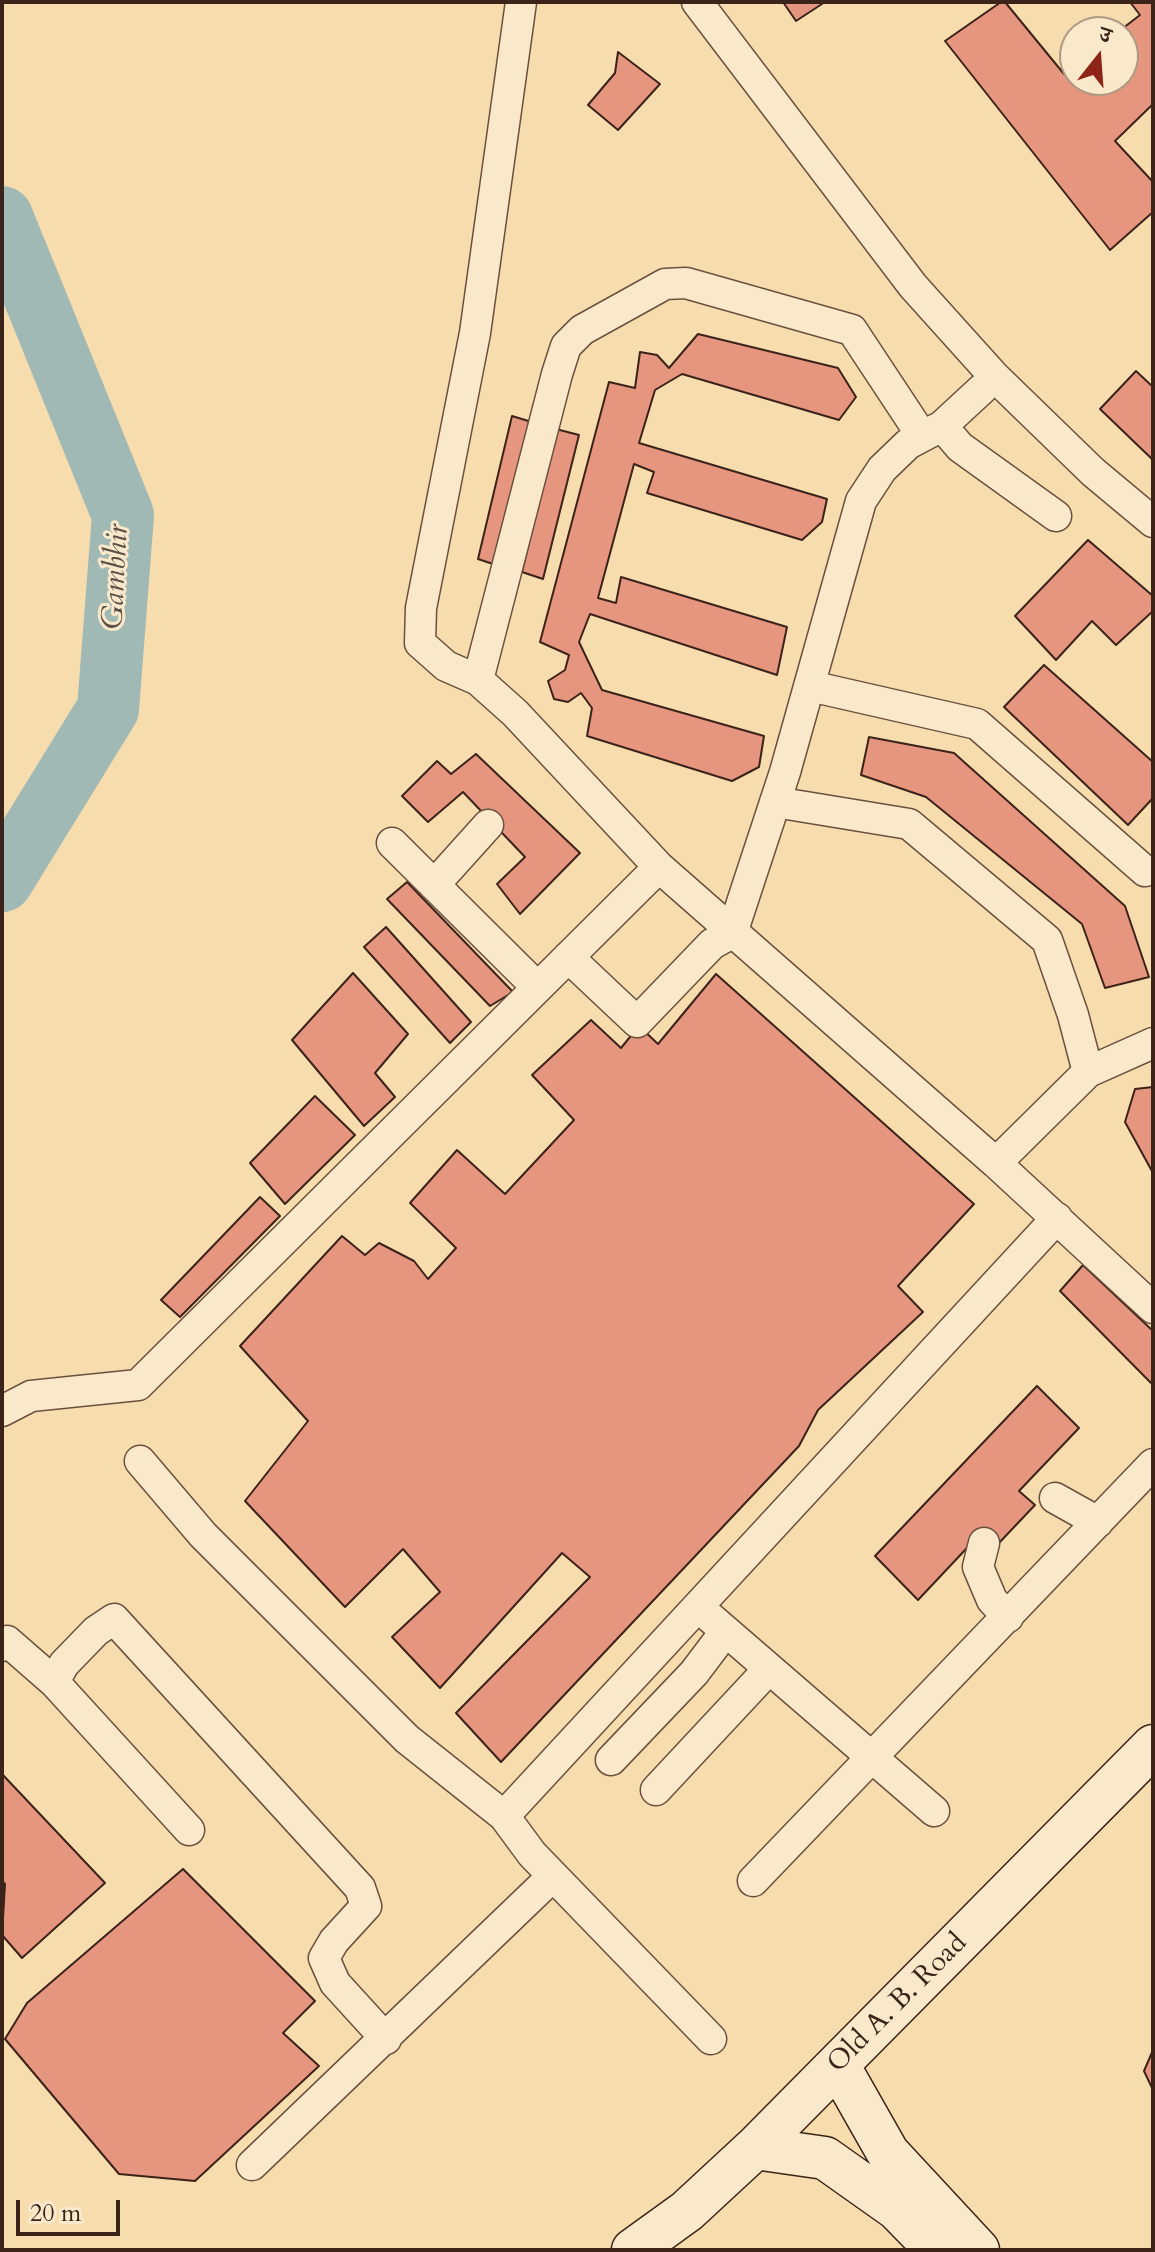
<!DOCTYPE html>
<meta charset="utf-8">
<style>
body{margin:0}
#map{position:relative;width:1155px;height:2252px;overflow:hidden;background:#f7dcae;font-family:Cardo,"Noto Serif Devanagari",serif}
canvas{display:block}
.frame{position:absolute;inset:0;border:4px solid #3b231a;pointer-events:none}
.north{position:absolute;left:1059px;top:16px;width:80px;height:80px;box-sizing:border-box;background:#fae8ca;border:2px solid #ae9984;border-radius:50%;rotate:17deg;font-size:22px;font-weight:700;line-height:32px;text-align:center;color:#3b231a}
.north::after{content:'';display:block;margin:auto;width:28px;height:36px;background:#8f2418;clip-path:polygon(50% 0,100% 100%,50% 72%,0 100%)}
.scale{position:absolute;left:16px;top:2200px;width:104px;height:36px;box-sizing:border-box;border:4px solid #3b231a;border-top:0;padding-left:10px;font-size:24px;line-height:28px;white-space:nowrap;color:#3b231a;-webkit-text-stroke:6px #fae8ca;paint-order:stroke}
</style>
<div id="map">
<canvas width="1155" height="2252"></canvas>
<div class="frame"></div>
<div class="north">उ</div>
<div class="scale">20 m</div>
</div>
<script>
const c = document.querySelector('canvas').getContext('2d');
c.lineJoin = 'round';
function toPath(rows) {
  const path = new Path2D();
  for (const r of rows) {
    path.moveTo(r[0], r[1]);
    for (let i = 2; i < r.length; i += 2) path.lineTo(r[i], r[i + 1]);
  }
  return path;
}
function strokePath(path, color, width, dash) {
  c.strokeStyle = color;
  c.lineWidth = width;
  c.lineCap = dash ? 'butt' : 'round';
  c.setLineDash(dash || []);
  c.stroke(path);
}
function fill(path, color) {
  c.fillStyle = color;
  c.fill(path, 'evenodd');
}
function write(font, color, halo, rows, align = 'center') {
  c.font = font + ' Cardo,serif';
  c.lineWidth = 6;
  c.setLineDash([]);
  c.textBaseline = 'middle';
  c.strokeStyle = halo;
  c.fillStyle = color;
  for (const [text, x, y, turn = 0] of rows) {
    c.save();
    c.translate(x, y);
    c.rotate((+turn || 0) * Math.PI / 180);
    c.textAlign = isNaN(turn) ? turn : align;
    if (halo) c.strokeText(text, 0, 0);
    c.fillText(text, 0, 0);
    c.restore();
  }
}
strokePath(toPath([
 [2,217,123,515,108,709,2,881]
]), '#a1b9b5', 62);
const building = toPath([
 [783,2,825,2,796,21,783,2],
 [1001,2,1005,2,1064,74,1075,65,1075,80,1123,80,1123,32,1118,32,1140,15,1130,2,1153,2,1153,104,1115,141,1153,182,1153,212,1110,250,945,41,1001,2],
 [618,52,660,84,618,130,588,105,615,73,618,52],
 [698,334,838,368,856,397,839,420,682,374,655,390,639,443,827,499,822,522,802,540,647,493,654,472,634,464,598,598,616,603,621,577,787,627,777,675,590,614,579,642,602,690,764,736,759,767,732,781,587,736,592,708,581,693,568,702,554,699,548,681,565,670,569,655,540,642,609,382,635,388,640,352,657,355,669,368,698,334],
 [1136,371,1153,387,1153,460,1100,409,1136,371],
 [512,416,535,423,499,566,478,559,512,416],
 [556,429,579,435,543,579,522,572,556,429],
 [1088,540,1153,596,1153,611,1116,645,1092,621,1056,660,1015,616,1088,540],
 [1044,665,1153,762,1153,798,1128,825,1004,707,1044,665],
 [869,737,954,753,1125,906,1149,977,1105,988,1082,924,926,797,861,775,869,737],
 [476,754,580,853,520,914,497,884,525,857,463,792,428,822,402,796,437,761,451,774,476,754],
 [407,882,513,992,490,1006,387,899,407,882],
 [386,927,471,1022,450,1043,364,947,386,927],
 [353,973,408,1034,375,1073,395,1097,364,1126,292,1040,353,973],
 [716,974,974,1204,898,1286,923,1312,818,1410,799,1446,501,1762,456,1713,590,1577,562,1553,440,1688,392,1637,440,1592,403,1549,345,1607,245,1501,308,1421,240,1346,342,1236,365,1255,379,1243,414,1261,428,1279,456,1248,410,1203,457,1150,505,1194,574,1120,532,1075,591,1020,621,1048,639,1026,658,1044,716,974],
 [1153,1087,1153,1173,1125,1122,1135,1089,1153,1087],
 [315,1096,355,1135,285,1204,250,1163,315,1096],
 [260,1197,280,1216,180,1317,161,1300,260,1197],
 [1083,1265,1153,1331,1153,1385,1060,1291,1083,1265],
 [1037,1386,1079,1428,1019,1491,1035,1505,998,1544,982,1532,918,1600,875,1556,1037,1386],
 [2,1774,105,1883,22,1958,2,1935,5,1884,2,1881,2,1774],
 [183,1869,315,2001,283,2033,319,2066,195,2181,119,2174,5,2039,27,2003,183,1869],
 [1153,2050,1153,2090,1144,2071,1153,2050]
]);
fill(building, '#e6957f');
strokePath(building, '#3b231a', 2);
const street = toPath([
 [521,2,475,333,421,608,420,643,446,666,478,680,515,713,659,867,996,1163,1153,1308],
 [697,2,913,286,994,376,1093,472,1153,522],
 [942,426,960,447,1056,516],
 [478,680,557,374,566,346,582,330,665,284,686,283,852,330,922,436],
 [810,686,977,724,1145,871],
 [775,802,909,824,1047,940,1073,1015,1088,1072],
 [392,843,537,987],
 [434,885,488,825],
 [568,957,637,1022,712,944,732,933,785,772,861,501,882,469,908,444,942,426,982,389],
 [996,1163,1088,1072,1153,1043],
 [2,1411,31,1396,138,1385,659,867],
 [140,1461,203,1535,407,1739,504,1816,532,1854,711,2039],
 [1055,1498,1098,1522],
 [984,1543,978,1567,992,1600,1008,1617],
 [698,1607,934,1811],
 [2,1646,7,1641,54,1682,189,1830],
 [54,1682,64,1664,96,1631,114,1619,360,1888,366,1906,334,1941,324,1958,335,1983,386,2039],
 [611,1760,694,1673,725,1632],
 [656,1790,768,1670],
 [504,1816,1057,1218],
 [753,1881,1153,1464],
 [252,2165,553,1876]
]);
const secondary = toPath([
 [838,2065,888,2153,978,2250],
 [755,2148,825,2158,897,2209,937,2250],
 [633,2250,687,2211,755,2148,1153,1746]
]);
strokePath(street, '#6a513f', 33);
strokePath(secondary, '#3b231a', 45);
strokePath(street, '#fae8ca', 30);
strokePath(secondary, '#fae8ca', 42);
write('28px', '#3b231a', '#fae8ca', [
 ["Old A. B. Road",898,2004,-45]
]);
write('italic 30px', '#5a5048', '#fae8ca', [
 ["Gambhir",117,577,-87]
]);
</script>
